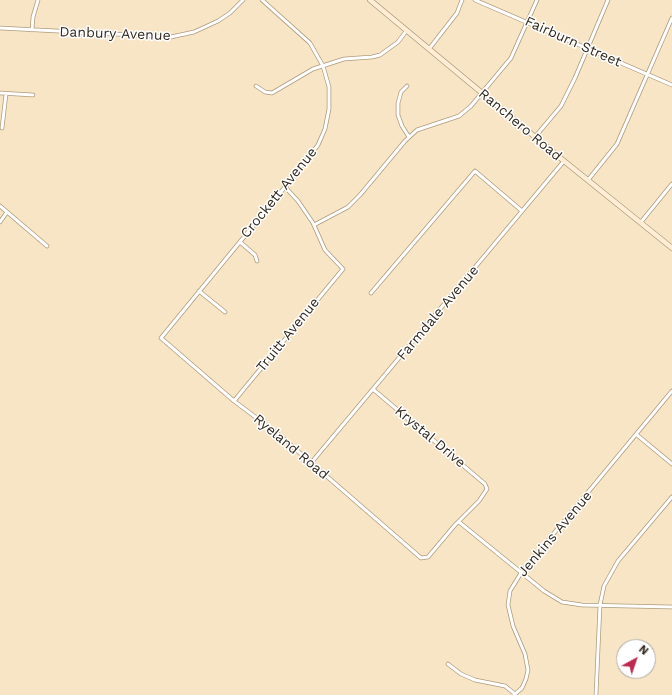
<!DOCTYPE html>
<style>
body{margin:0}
#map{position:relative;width:672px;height:695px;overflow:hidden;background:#f8e5c5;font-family:"Work Sans",sans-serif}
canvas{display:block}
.north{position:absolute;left:616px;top:639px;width:40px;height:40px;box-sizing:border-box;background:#fff;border:1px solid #adaaa5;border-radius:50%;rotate:40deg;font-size:11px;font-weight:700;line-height:16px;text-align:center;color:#322a1e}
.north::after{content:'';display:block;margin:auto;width:14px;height:18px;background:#bb2a4d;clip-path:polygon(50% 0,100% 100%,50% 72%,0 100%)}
</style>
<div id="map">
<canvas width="672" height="695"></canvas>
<div class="north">N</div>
</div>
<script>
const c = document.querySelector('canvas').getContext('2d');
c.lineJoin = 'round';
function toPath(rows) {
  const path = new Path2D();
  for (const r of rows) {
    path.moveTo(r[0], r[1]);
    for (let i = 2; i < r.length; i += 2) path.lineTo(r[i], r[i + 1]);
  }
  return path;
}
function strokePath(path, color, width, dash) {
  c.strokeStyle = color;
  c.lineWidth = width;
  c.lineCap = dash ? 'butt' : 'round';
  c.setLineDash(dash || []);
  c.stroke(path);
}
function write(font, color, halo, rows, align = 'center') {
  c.font = font + ' "Work Sans",sans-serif';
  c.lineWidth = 3;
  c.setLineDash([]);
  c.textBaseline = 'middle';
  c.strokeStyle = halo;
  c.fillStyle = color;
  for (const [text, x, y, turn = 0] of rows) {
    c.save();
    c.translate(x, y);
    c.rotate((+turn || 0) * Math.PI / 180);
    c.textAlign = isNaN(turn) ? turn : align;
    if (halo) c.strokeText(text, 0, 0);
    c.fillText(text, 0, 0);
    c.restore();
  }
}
const minor = toPath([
 [262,0,310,43,323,66,329,87,329,109,325,129,318,145,285,187,161,338,234,401,278,434,421,558,428,557,455,525,479,501,487,489,485,484,374,390],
 [475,0,672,85],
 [0,28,171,37,194,32,218,21,230,13,243,0],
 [32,30,33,17,38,0],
 [429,49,457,13,462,0],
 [256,86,265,92,272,93,313,69,344,59,372,57,380,55,398,42,407,30],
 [407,86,401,92,398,103,398,115,402,126,409,137],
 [0,93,33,95],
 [2,128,6,94],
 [535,137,561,106,575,78,608,0],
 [588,180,617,144,672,18],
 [0,206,47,246],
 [0,222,7,212],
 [641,222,672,184],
 [314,225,348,207,360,195,405,141,417,130,459,116,471,106,511,58,537,0],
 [240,242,255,255,257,261],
 [199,291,225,312],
 [371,293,475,171,522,211],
 [234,401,343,269,325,250,313,223,298,201,285,187],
 [637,435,672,464],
 [311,463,564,161],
 [459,522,544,591,562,602,582,605,672,607],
 [448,664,461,674,475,680,505,686,515,694],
 [514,695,522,688,526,679,528,670,525,654,513,626,508,605,510,591,521,573,672,391],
 [596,695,600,605,604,586,618,561,672,497]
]);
const secondary = toPath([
 [370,0,564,161,672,248]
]);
strokePath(minor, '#ae9b7d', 4.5);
strokePath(secondary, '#ae9b7d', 6);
strokePath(minor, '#fff', 3);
strokePath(secondary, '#ffeed5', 4.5);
write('14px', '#322a1e', '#fff', [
 ["Danbury Avenue",115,34,2],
 ["Fairburn Street",573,42,24],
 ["Ranchero Road",520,125,40],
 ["Crockett Avenue",279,193,-51],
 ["Farmdale Avenue",438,313,-50],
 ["Truitt Avenue",288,335,-51],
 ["Krystal Drive",430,437,40],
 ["Ryeland Road",291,447,40],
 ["Jenkins Avenue",555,534,-50]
]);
</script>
